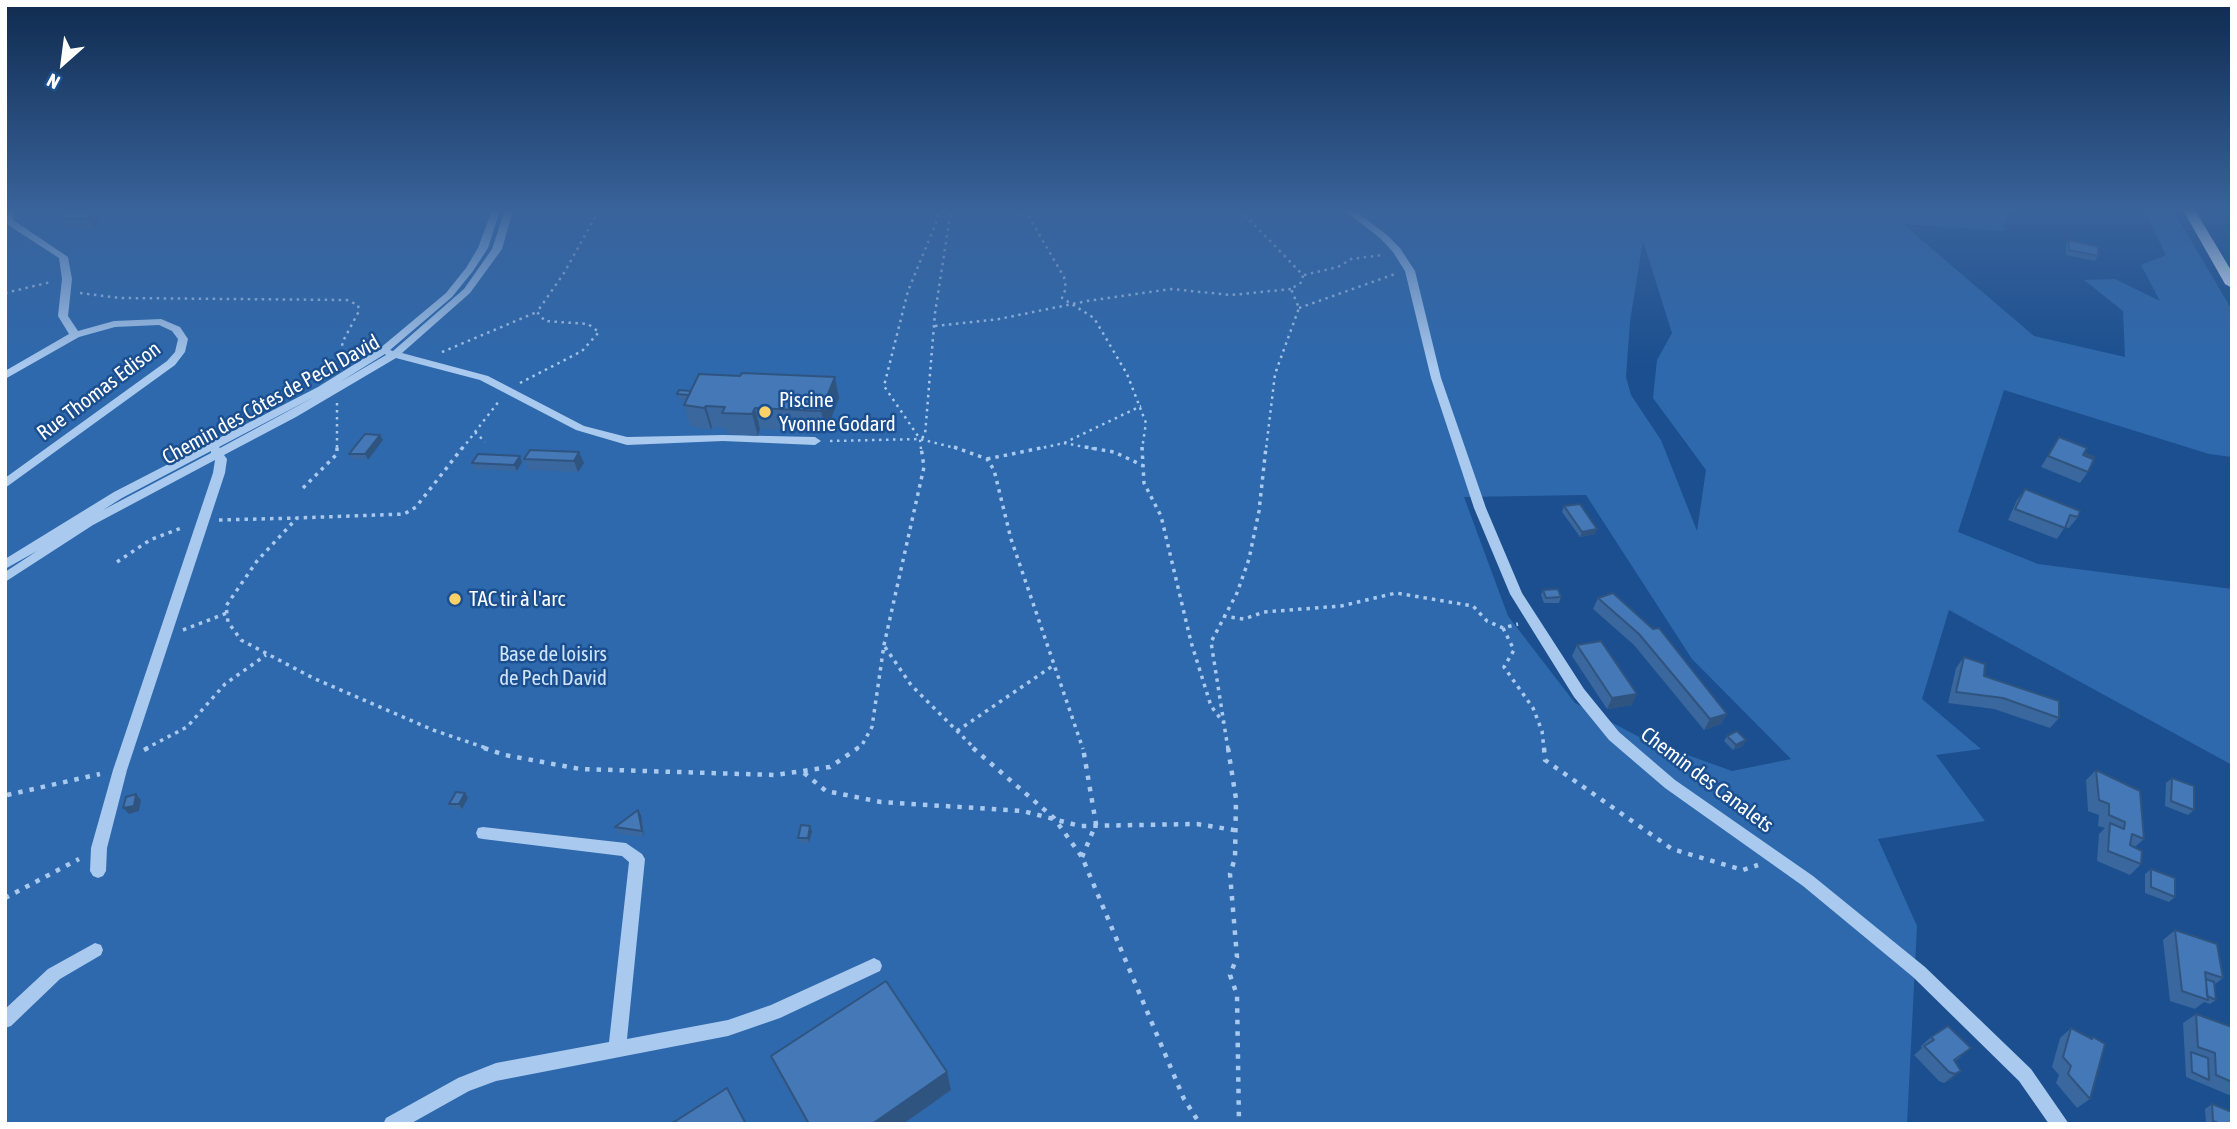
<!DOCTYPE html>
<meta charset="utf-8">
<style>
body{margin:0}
#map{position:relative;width:2237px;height:1129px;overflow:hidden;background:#1b4f8f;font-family:"Asap Condensed",sans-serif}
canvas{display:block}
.frame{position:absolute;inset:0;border:7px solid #fff;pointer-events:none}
.north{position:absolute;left:28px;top:28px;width:70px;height:70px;-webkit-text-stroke:5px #1b4f8f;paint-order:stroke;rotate:208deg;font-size:19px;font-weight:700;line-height:28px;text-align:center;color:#fff}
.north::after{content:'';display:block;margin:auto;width:24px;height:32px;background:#fff;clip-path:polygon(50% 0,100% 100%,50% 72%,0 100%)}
</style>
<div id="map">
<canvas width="2237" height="1129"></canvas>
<div class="frame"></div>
<div class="north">N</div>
</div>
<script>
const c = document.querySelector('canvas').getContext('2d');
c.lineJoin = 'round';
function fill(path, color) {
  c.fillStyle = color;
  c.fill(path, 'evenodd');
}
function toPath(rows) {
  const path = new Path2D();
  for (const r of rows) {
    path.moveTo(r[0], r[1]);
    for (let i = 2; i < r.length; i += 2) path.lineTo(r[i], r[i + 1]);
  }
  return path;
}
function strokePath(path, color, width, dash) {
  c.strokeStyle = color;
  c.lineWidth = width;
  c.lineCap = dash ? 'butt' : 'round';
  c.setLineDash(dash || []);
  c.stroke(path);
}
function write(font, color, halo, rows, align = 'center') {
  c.font = font + ' "Asap Condensed",sans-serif';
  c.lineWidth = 5;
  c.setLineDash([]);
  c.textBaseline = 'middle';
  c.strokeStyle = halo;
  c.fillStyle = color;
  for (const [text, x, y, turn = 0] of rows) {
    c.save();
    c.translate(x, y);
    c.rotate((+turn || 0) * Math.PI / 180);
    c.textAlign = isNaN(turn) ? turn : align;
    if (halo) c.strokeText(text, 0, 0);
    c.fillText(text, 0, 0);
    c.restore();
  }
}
fill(toPath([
 [5,210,2009,210,2003,231,1903,224,2034,336,2125,357,2123,311,2084,280,2115,279,2160,301,2141,265,2166,255,2144,210,2173,210,2232,310,2232,457,2209,454,2004,390,1958,532,2038,564,2232,589,2232,765,1949,610,1922,699,1981,749,1936,755,1985,821,1878,839,1917,926,1907,1124,5,1124],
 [1643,241,1672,333,1657,360,1653,398,1706,470,1697,531,1661,440,1631,395,1626,377,1630,321],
 [1586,495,1692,659,1791,759,1732,771,1643,739,1575,703,1508,616,1464,497]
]), '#2e69ad');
strokePath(toPath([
 [1015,210,1025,214],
 [1025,210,1064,277,1066,288,1062,298,1094,318,1127,374,1146,423,1142,449],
 [1240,210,1303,275,1302,282,1291,289,1299,308,1275,374,1266,449],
 [1304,275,1338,267,1351,259,1382,255],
 [5,293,51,282],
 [80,293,120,298,347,300,358,305,359,311,342,343,345,360],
 [1299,308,1395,274],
 [935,326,999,319,1087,301,1171,289,1231,295,1291,289],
 [442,352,537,312],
 [520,383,582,351,599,332,588,324,545,321,537,312,564,273,599,210],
 [337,403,337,449],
 [475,432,485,442],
 [922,438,925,435,935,313,951,210],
 [830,441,920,439,959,449],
 [1064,443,1095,449],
 [462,449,499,401],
 [921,449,920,439,884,386,908,291,938,218,936,210],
 [1037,449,1064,443,1141,406]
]), '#a9c9ee', 2.5, [2.5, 4.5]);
strokePath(toPath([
 [463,447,416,507,404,514,297,518,257,561,226,606,228,622,241,640,313,678,433,730,489,749],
 [954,447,987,459,994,470,1011,539,1083,749],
 [1085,447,1114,452,1142,465],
 [1142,447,1144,483,1161,516,1191,642,1211,706,1223,722],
 [987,459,1046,447],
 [303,488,337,454,337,447],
 [219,520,297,518],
 [117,562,150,540,184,527],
 [1223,616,1244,619,1264,612,1341,606,1396,593,1473,606,1487,621,1503,628,1518,624],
 [1503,628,1514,650,1504,667,1533,708,1542,731,1544,749],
 [183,630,227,613],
 [885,647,911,685,975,749],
 [957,731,1054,665],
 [145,749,187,727,225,684,266,655],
 [856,749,862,745,872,727,884,645,924,467,921,447],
 [1228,749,1211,642,1237,593,1249,559,1259,511,1266,447]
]), '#a9c9ee', 3.5, [3.5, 5]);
strokePath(toPath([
 [484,748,505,755,580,769,775,775,830,767,858,748],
 [973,748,1054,818,1082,857,1184,1099,1200,1124],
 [1228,748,1236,799,1235,858,1230,874,1237,957,1230,975,1237,995,1239,1124],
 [1544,748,1545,760,1672,849,1743,870,1758,865],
 [144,750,148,748],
 [804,773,826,791,881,802,1023,811,1080,826,1197,824,1234,830],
 [7,795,100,774],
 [1082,857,1096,824,1083,748],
 [5,898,79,859]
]), '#a9c9ee', 4.5, [4.5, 7]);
fill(toPath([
 [6,210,14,210,13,220,68,257,72,279,68,316,78,331,114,321,161,319,180,327,188,339,185,352,175,365,5,488,5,478,167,361,175,352,178,339,172,331,159,325,115,327,79,337,5,379,5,371,69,334,58,316,62,279,59,258,5,223,6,210],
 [492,210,500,210,488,248,473,271,452,297,390,350,393,351,464,289,492,249,505,210,513,210,502,249,470,293,402,353,488,376,584,426,627,437,723,435,815,437,821,441,815,445,723,441,627,445,576,430,480,380,396,358,296,417,224,455,227,459,225,473,127,770,107,848,106,871,103,876,98,878,93,876,90,871,91,848,113,770,213,473,215,460,93,525,5,582,5,572,37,551,5,569,5,559,114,492,318,387,379,349,446,293,466,268,478,248,492,210],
 [385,354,386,355,340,382,385,354],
 [316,396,220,448,219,447,316,396],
 [211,451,211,453,103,510,122,498,211,451],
 [1344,210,1354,210,1387,235,1400,248,1415,271,1441,378,1486,508,1522,593,1584,689,1619,732,1675,780,1813,876,1925,967,2031,1069,2069,1124,2049,1124,2019,1081,1913,977,1803,886,1665,788,1609,740,1574,697,1510,594,1474,508,1431,378,1405,271,1393,252,1381,239,1344,210],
 [483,827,626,843,642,854,645,859,627,1039,728,1020,771,1005,874,958,880,961,882,966,880,971,780,1018,728,1036,496,1081,469,1091,410,1124,383,1124,386,1118,458,1078,496,1063,609,1042,629,862,622,856,483,839,478,838,476,833,478,828,483,827],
 [95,943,101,945,103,950,101,955,60,979,11,1026,5,1028,5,1009,48,969,95,943]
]), '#a9c9ee');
fill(toPath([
 [2183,210,2195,210,2232,272,2232,288,2225,284,2183,210]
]), '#f0f6ff');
fill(toPath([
 [103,210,95,229,68,229,61,219],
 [2069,240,2098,256,2095,261,2066,255,2066,245],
 [677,394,839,398,826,432,760,429,758,436,728,434,726,428,712,427,711,430,690,426,684,405,686,400,679,399],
 [2059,437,2084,453,2088,472,2080,483,2041,467],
 [383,440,368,460,352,459,349,454],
 [579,452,584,463,578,472,529,470,524,459],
 [522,462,517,471,474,469,472,463],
 [2025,489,2078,517,2069,528,2065,527,2057,539,2008,520,2017,500],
 [1564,506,1595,534,1580,537,1562,512],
 [1543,590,1561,597,1559,603,1544,603,1541,595],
 [1613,593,1727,714,1721,724,1704,730,1634,645,1593,609,1598,598],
 [1577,645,1632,705,1607,709,1572,656],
 [1964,657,1984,676,2059,718,2050,728,1994,709,1948,703,1956,668],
 [1727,736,1743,746,1733,750,1724,741],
 [2096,770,2144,839,2135,847,2141,864,2130,875,2097,861,2099,834,2105,828,2098,826,2099,815,2088,811,2086,780],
 [2172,778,2194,810,2188,815,2165,806,2166,783],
 [468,798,462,809,453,809,449,804],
 [641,815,644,837,618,833,615,827],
 [812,831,809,843,800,843,798,838],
 [2151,869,2175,897,2169,902,2145,893,2145,874],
 [2175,930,2223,978,2215,984,2216,1000,2210,1004,2204,1002,2195,1009,2170,1001,2163,940],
 [2196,1014,2232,1027,2232,1093,2229,1095,2186,1077,2183,1023],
 [2071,1028,2091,1039,2093,1037,2090,1099,2077,1108,2056,1083,2059,1075,2052,1067,2060,1038],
 [1931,1037,1961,1057,1955,1061,1961,1071,1950,1080,1944,1083,1939,1081,1914,1055,1922,1048,1921,1046],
 [771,1056,947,1072,951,1090,903,1124,807,1124,779,1074],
 [2212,1104,2232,1124,2206,1124,2205,1109]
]), '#3a679d');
fill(toPath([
 [92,210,103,210,95,229,88,219],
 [835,377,839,398,826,432,821,411],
 [706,406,712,427,711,430,704,408],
 [755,408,760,429,758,436,752,414],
 [380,435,383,440,368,460,365,454],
 [579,452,584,463,578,472,574,461],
 [520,456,522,462,517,471,514,465],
 [1597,529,1595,534,1580,537,1582,532],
 [1637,694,1632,705,1607,709,1612,698],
 [1727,714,1721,724,1704,730,1710,719],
 [1746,740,1743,746,1733,750,1736,745],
 [465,793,468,798,462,809,459,804],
 [136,794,141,800,139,811,129,814,123,808],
 [638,810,641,815,644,837,642,831],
 [810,826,812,831,809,843,808,838],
 [1961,1071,1950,1080,1944,1083,1955,1074],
 [947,1072,951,1090,903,1124,872,1124]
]), '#305480');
const building = toPath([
 [65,210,92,210,88,219,61,219,65,210],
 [2069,240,2098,247,2098,256,2069,250,2069,240],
 [742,373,835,377,821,411,755,408,752,414,722,413,725,407,706,406,704,408,684,405,699,374,740,376,742,373],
 [679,390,691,391,689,395,677,394,679,390],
 [365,434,380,435,365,454,349,454,365,434],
 [2059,437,2087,448,2083,455,2094,459,2088,472,2048,456,2059,437],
 [530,450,579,452,574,461,524,459,530,450],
 [2084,453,2094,457,2093,459,2083,455,2084,453],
 [478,454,520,456,514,465,472,463,478,454],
 [2025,489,2080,511,2078,517,2070,515,2065,528,2015,509,2025,489],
 [1580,504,1597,529,1582,532,1564,506,1580,504],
 [1558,589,1561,597,1546,598,1543,590,1558,589],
 [1613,593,1653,629,1659,628,1727,714,1710,719,1639,634,1598,598,1613,593],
 [1601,641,1637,694,1612,698,1577,645,1601,641],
 [1964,657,1985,664,1984,676,2059,701,2059,718,2003,698,1956,692,1964,657],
 [1737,731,1746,740,1736,745,1727,736,1737,731],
 [2096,770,2140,791,2144,839,2132,834,2130,845,2142,851,2141,864,2108,851,2110,823,2124,829,2125,822,2109,815,2109,804,2099,800,2096,770],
 [2172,778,2194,786,2194,810,2171,801,2172,778],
 [456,792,465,793,459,804,449,804,456,792],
 [136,794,134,806,123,808,126,797,136,794],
 [638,810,642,831,615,827,638,810],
 [801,825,810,826,808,838,798,838,801,825],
 [2151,869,2175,878,2175,897,2151,887,2151,869],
 [2175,930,2217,944,2223,978,2205,972,2208,1000,2182,991,2175,930],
 [2206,979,2214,982,2216,1000,2207,996,2206,979],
 [886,981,947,1072,872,1124,809,1124,771,1056,886,981],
 [2196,1014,2232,1027,2232,1082,2216,1075,2215,1053,2198,1047,2196,1014],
 [1948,1026,1971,1048,1954,1060,1961,1071,1955,1074,1949,1072,1924,1046,1934,1040,1931,1037,1948,1026],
 [2071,1028,2092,1039,2093,1037,2105,1044,2090,1099,2068,1074,2071,1066,2063,1057,2071,1028],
 [2191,1052,2208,1058,2209,1080,2192,1072,2191,1052],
 [727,1088,746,1124,671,1124,727,1088],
 [2212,1104,2232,1112,2232,1124,2221,1124,2213,1121,2212,1104]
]);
fill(building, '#4478b7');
strokePath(building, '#305480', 2);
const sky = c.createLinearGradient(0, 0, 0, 368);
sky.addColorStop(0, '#0f2b4f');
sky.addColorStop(0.57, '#39639b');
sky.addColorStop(1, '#39639b00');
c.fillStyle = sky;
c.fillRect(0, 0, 2237, 368);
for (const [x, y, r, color] of [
 [765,412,7,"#ffd166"],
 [455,599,7,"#ffd166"]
]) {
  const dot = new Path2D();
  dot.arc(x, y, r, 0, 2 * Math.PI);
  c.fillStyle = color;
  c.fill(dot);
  strokePath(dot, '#1b4f8f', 2.5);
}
write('21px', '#fff', '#1b4f8f', [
 ["Rue Thomas Edison",99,391,-37],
 ["Chemin des Côtes de Pech David",271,400,-29],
 ["Chemin des Canalets",1707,780,37]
]);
write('21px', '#fff', '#1b4f8f', [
 ["Piscine",779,400],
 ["Yvonne Godard",779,424],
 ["TAC tir à l'arc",469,599]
], 'left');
write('21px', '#cfe3fa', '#1b4f8f', [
 ["Base de loisirs",553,654],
 ["de Pech David",553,678]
]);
</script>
